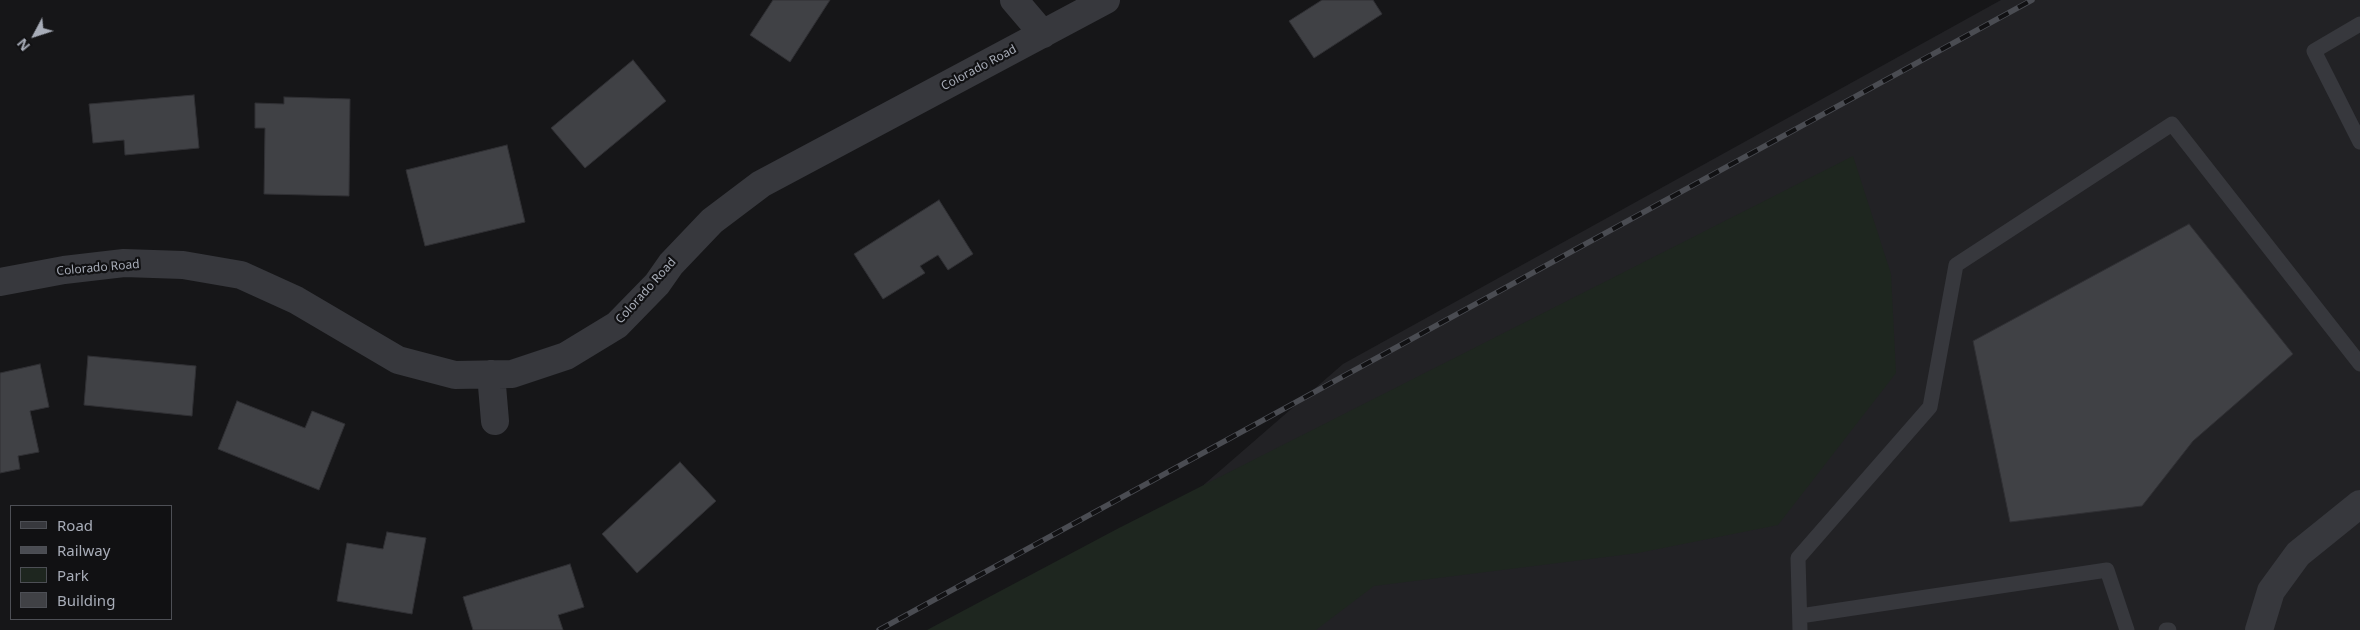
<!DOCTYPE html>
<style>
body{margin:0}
#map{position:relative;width:2360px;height:630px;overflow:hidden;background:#161618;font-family:"Noto Sans",sans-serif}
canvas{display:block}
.legend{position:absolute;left:10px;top:505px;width:162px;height:115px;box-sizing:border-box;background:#111113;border:1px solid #4d4f55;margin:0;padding:6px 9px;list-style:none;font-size:15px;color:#a8adb8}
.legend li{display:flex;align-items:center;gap:10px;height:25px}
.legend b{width:25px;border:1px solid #4d4f55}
.north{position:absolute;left:10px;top:10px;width:50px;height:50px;-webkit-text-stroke:4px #111113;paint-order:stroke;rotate:230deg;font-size:14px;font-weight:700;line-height:20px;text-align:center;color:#a8adb8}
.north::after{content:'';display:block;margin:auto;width:18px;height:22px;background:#a8adb8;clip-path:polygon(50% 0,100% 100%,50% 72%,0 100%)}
</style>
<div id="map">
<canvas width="2360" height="630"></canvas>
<ul class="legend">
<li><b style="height:6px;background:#37383d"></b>Road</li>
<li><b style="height:6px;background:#4a4c52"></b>Railway</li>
<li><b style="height:14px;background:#1e261f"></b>Park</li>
<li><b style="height:14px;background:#404145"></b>Building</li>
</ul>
<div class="north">N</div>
</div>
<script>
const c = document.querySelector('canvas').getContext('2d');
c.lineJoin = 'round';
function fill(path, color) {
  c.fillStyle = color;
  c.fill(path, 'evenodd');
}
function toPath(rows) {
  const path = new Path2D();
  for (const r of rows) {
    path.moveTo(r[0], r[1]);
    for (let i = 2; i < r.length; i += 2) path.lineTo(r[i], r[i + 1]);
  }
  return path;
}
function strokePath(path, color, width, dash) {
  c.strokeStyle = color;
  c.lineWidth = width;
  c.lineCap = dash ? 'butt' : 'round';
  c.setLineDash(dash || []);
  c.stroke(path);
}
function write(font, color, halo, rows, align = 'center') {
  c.font = font + ' "Noto Sans",sans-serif';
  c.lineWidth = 4.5;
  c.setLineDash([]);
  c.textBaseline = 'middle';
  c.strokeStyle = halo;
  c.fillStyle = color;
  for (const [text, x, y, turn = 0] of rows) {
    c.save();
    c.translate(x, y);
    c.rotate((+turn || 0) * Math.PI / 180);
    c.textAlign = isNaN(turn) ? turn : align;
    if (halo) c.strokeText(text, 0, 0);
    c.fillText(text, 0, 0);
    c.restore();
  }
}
fill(toPath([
 [2001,0,2360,0,2360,630,1111,630,1154,528,1343,364]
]), '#222225');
fill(toPath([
 [1853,156,1891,274,1896,373,1778,525,1638,553,1374,586,1316,630,927,630,1117,529]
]), '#1e261f');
const building = toPath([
 [773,0,830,0,790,62,750,35,773,0],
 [1322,0,1373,0,1382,14,1314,58,1289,21,1322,0],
 [633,60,666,101,585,168,551,128,633,60],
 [194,95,199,148,125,155,124,140,93,143,89,104,194,95],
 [284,97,350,99,349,196,264,194,265,128,255,128,255,103,284,104,284,97],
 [507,145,525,222,425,246,406,170,507,145],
 [939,200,973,254,948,270,938,255,920,266,925,273,883,299,854,254,939,200],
 [2189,224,2293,354,2193,441,2142,506,2010,522,1973,341,2189,224],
 [88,356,196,366,192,416,84,405,88,356],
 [40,364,49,407,30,411,39,452,18,456,20,469,0,473,0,373,40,364],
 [237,401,305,428,312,411,345,424,319,490,218,449,237,401],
 [680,462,716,501,637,573,602,534,680,462],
 [387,532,426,538,412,614,337,601,347,543,383,549,387,532],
 [570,564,584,607,558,615,563,630,473,630,463,597,570,564]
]);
fill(building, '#404145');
strokePath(building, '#303034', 1);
strokePath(toPath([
 [2360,24,2314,51,2360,142],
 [1800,616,2107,570,2127,630],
 [1800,630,1798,558,1930,407,1956,265,2172,124,2360,364],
 [2166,630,2169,630]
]), '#37383d', 15);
strokePath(toPath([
 [1014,0,1043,34],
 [0,282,64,270,124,263,183,265,241,275,296,300,398,360,455,375,512,374,566,356,617,325,657,284,671,264,712,221,761,184,1106,0],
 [491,374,495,421],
 [2259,630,2271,591,2298,554,2360,504]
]), '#37383d', 28);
const rail = toPath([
 [879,630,2032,0]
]);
strokePath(rail, '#4a4c52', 5.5);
strokePath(rail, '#111113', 4, [11]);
write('12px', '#a8adb8', '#111113', [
 ["Colorado Road",979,68,-28],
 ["Colorado Road",98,268,-5],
 ["Colorado Road",646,291,-48]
]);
</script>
